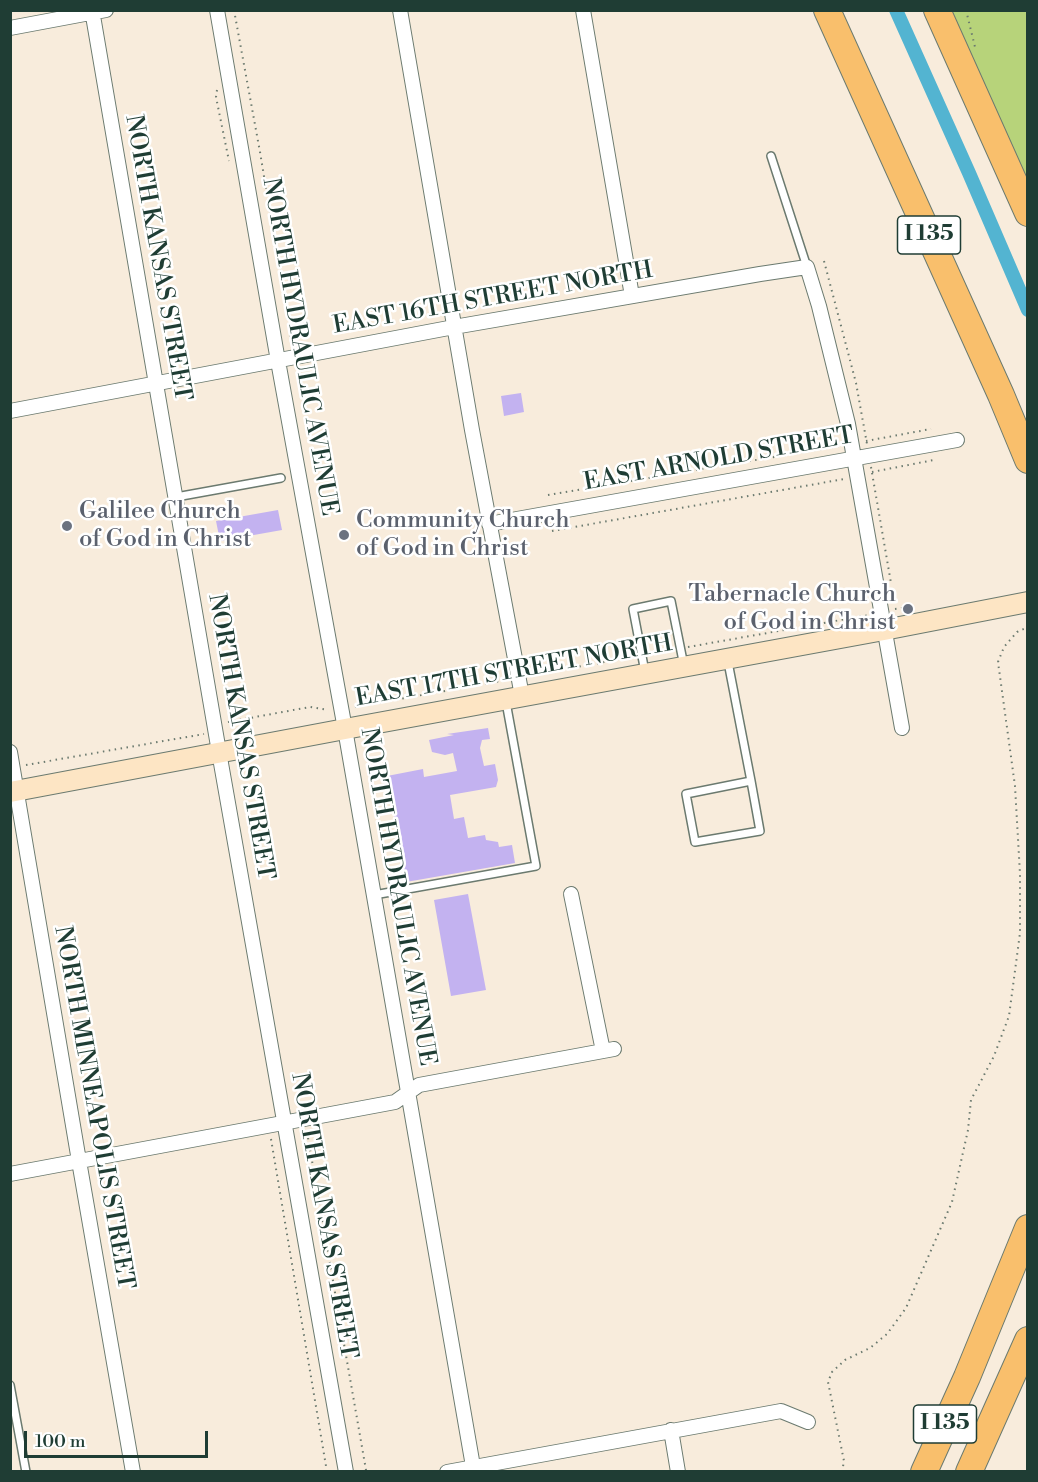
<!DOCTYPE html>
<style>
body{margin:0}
#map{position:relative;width:1038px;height:1482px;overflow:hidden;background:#f8ecdc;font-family:"Libre Bodoni",serif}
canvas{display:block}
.frame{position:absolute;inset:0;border:12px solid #1f3d34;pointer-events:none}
.scale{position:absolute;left:24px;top:1431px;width:184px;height:27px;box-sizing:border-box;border:3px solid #1f3d34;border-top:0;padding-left:8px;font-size:18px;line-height:21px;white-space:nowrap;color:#1f3d34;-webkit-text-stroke:4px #fff;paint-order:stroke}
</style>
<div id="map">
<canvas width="1038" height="1482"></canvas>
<div class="frame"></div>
<div class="scale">100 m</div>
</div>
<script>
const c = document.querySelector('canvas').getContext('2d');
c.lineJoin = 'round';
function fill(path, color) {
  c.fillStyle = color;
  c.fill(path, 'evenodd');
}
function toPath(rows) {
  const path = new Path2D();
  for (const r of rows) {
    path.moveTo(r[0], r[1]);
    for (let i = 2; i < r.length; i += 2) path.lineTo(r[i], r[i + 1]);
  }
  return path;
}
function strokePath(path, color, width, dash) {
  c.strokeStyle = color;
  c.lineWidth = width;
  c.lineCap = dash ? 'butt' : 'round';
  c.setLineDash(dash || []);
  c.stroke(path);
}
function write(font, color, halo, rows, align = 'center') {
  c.font = font + ' "Libre Bodoni",serif';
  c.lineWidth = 5;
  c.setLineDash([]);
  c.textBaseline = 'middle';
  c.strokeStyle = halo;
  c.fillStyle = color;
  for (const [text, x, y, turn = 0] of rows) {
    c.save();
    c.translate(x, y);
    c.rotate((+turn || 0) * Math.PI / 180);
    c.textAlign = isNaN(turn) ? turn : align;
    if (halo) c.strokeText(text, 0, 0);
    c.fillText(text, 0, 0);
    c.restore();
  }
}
fill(toPath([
 [951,11,1027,11,1027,182]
]), '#b7d37a');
strokePath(toPath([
 [896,10,969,173,1028,310]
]), '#53b4d1', 14);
fill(toPath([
 [521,393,524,412,504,416,501,396],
 [278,510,282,530,220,541,216,521],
 [488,728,490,739,482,740,480,748,484,766,495,764,498,780,496,787,450,795,454,819,464,817,468,838,485,835,486,840,498,842,499,847,512,845,515,863,406,882,387,776,423,769,424,777,457,771,453,753,445,755,432,752,429,740,454,735,447,734],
 [468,894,486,990,451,996,434,900]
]), '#c3b2f0');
const lane = toPath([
 [771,156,807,267],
 [176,497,281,478],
 [728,662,751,781,760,831,695,842,686,794,751,781],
 [645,672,633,609,671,601,684,666],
 [374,895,536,866,506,702],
 [10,1385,26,1472]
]);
const street = toPath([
 [92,10,219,752,346,1472],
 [217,10,278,361,345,729,474,1472],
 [400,10,472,430,522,696],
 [583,10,632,296],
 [10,28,106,10],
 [10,411,454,327,760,274,807,267,819,306,848,424,902,728],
 [489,524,957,440],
 [10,752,79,1161,133,1472],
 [571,894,603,1051],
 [10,1174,395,1102,419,1085,614,1049],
 [671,1430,678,1472],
 [447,1472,781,1411,808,1422]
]);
const secondary = toPath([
 [10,792,345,729,884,630,1028,602]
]);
const highway = toPath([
 [827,10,1001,395,1028,460],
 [937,10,1028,213],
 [924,1472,967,1377,1028,1228],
 [969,1472,1028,1340]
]);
strokePath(lane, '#6b7a6f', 10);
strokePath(street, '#6b7a6f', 16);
strokePath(secondary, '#6b7a6f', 22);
strokePath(highway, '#6b7a6f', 28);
strokePath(toPath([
 [234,10,260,152,292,345],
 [966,10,975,47],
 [217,90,216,97,229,161],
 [824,261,856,383,867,444],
 [866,441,931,429],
 [871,467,891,583],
 [872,472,934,460],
 [548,495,839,446],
 [552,531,844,479],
 [895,609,912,607],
 [688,647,869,615],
 [650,654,671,650],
 [532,675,633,657],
 [355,707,506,680],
 [228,722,310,707,328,710],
 [26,765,204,734],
 [307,1132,366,1470,358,1472],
 [271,1139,327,1472],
 [842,1472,844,1461,828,1382,832,1372,845,1360,870,1348,887,1334,906,1308,952,1202,968,1130,971,1100,994,1056,1009,1016,1020,933,1020,874,1015,786,998,662,1004,647,1017,632,1028,627]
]), '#6b7a6f', 2, [1.5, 4.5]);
strokePath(lane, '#fff', 7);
strokePath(street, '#fff', 14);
strokePath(secondary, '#fde5c4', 20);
strokePath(highway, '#f9bf6c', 26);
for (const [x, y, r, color] of [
 [67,526,6,"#6b7280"],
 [344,535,6,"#6b7280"],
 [908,609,6,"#6b7280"]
]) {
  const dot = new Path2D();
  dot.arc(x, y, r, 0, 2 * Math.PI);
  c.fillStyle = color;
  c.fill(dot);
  strokePath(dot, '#fff', 2);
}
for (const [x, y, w] of [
 [929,235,63],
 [945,1424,63]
]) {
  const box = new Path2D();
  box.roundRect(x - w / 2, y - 19, w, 38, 4.5);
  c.fillStyle = '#fff';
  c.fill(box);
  strokePath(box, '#1f3d34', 1.5);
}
write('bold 22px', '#1f3d34', null, [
 ["I 135",929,235],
 ["I 135",945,1424]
]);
write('24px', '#1f3d34', '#fff', [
 ["NORTH KANSAS STREET",157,258,80],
 ["EAST 16TH STREET NORTH",493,299,-10],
 ["NORTH HYDRAULIC AVENUE",299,347,80],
 ["EAST ARNOLD STREET",719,460,-10],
 ["EAST 17TH STREET NORTH",514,672,-10],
 ["NORTH KANSAS STREET",240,737,80],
 ["NORTH HYDRAULIC AVENUE",397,897,80],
 ["NORTH MINNEAPOLIS STREET",93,1108,80],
 ["NORTH KANSAS STREET",323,1216,80]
]);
write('24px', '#5b616d', '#fff', [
 ["Galilee Church",79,512],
 ["of God in Christ",79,540],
 ["Community Church",356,521],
 ["of God in Christ",356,549],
 ["Tabernacle Church",896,595,"right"],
 ["of God in Christ",896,623,"right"]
], 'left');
</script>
